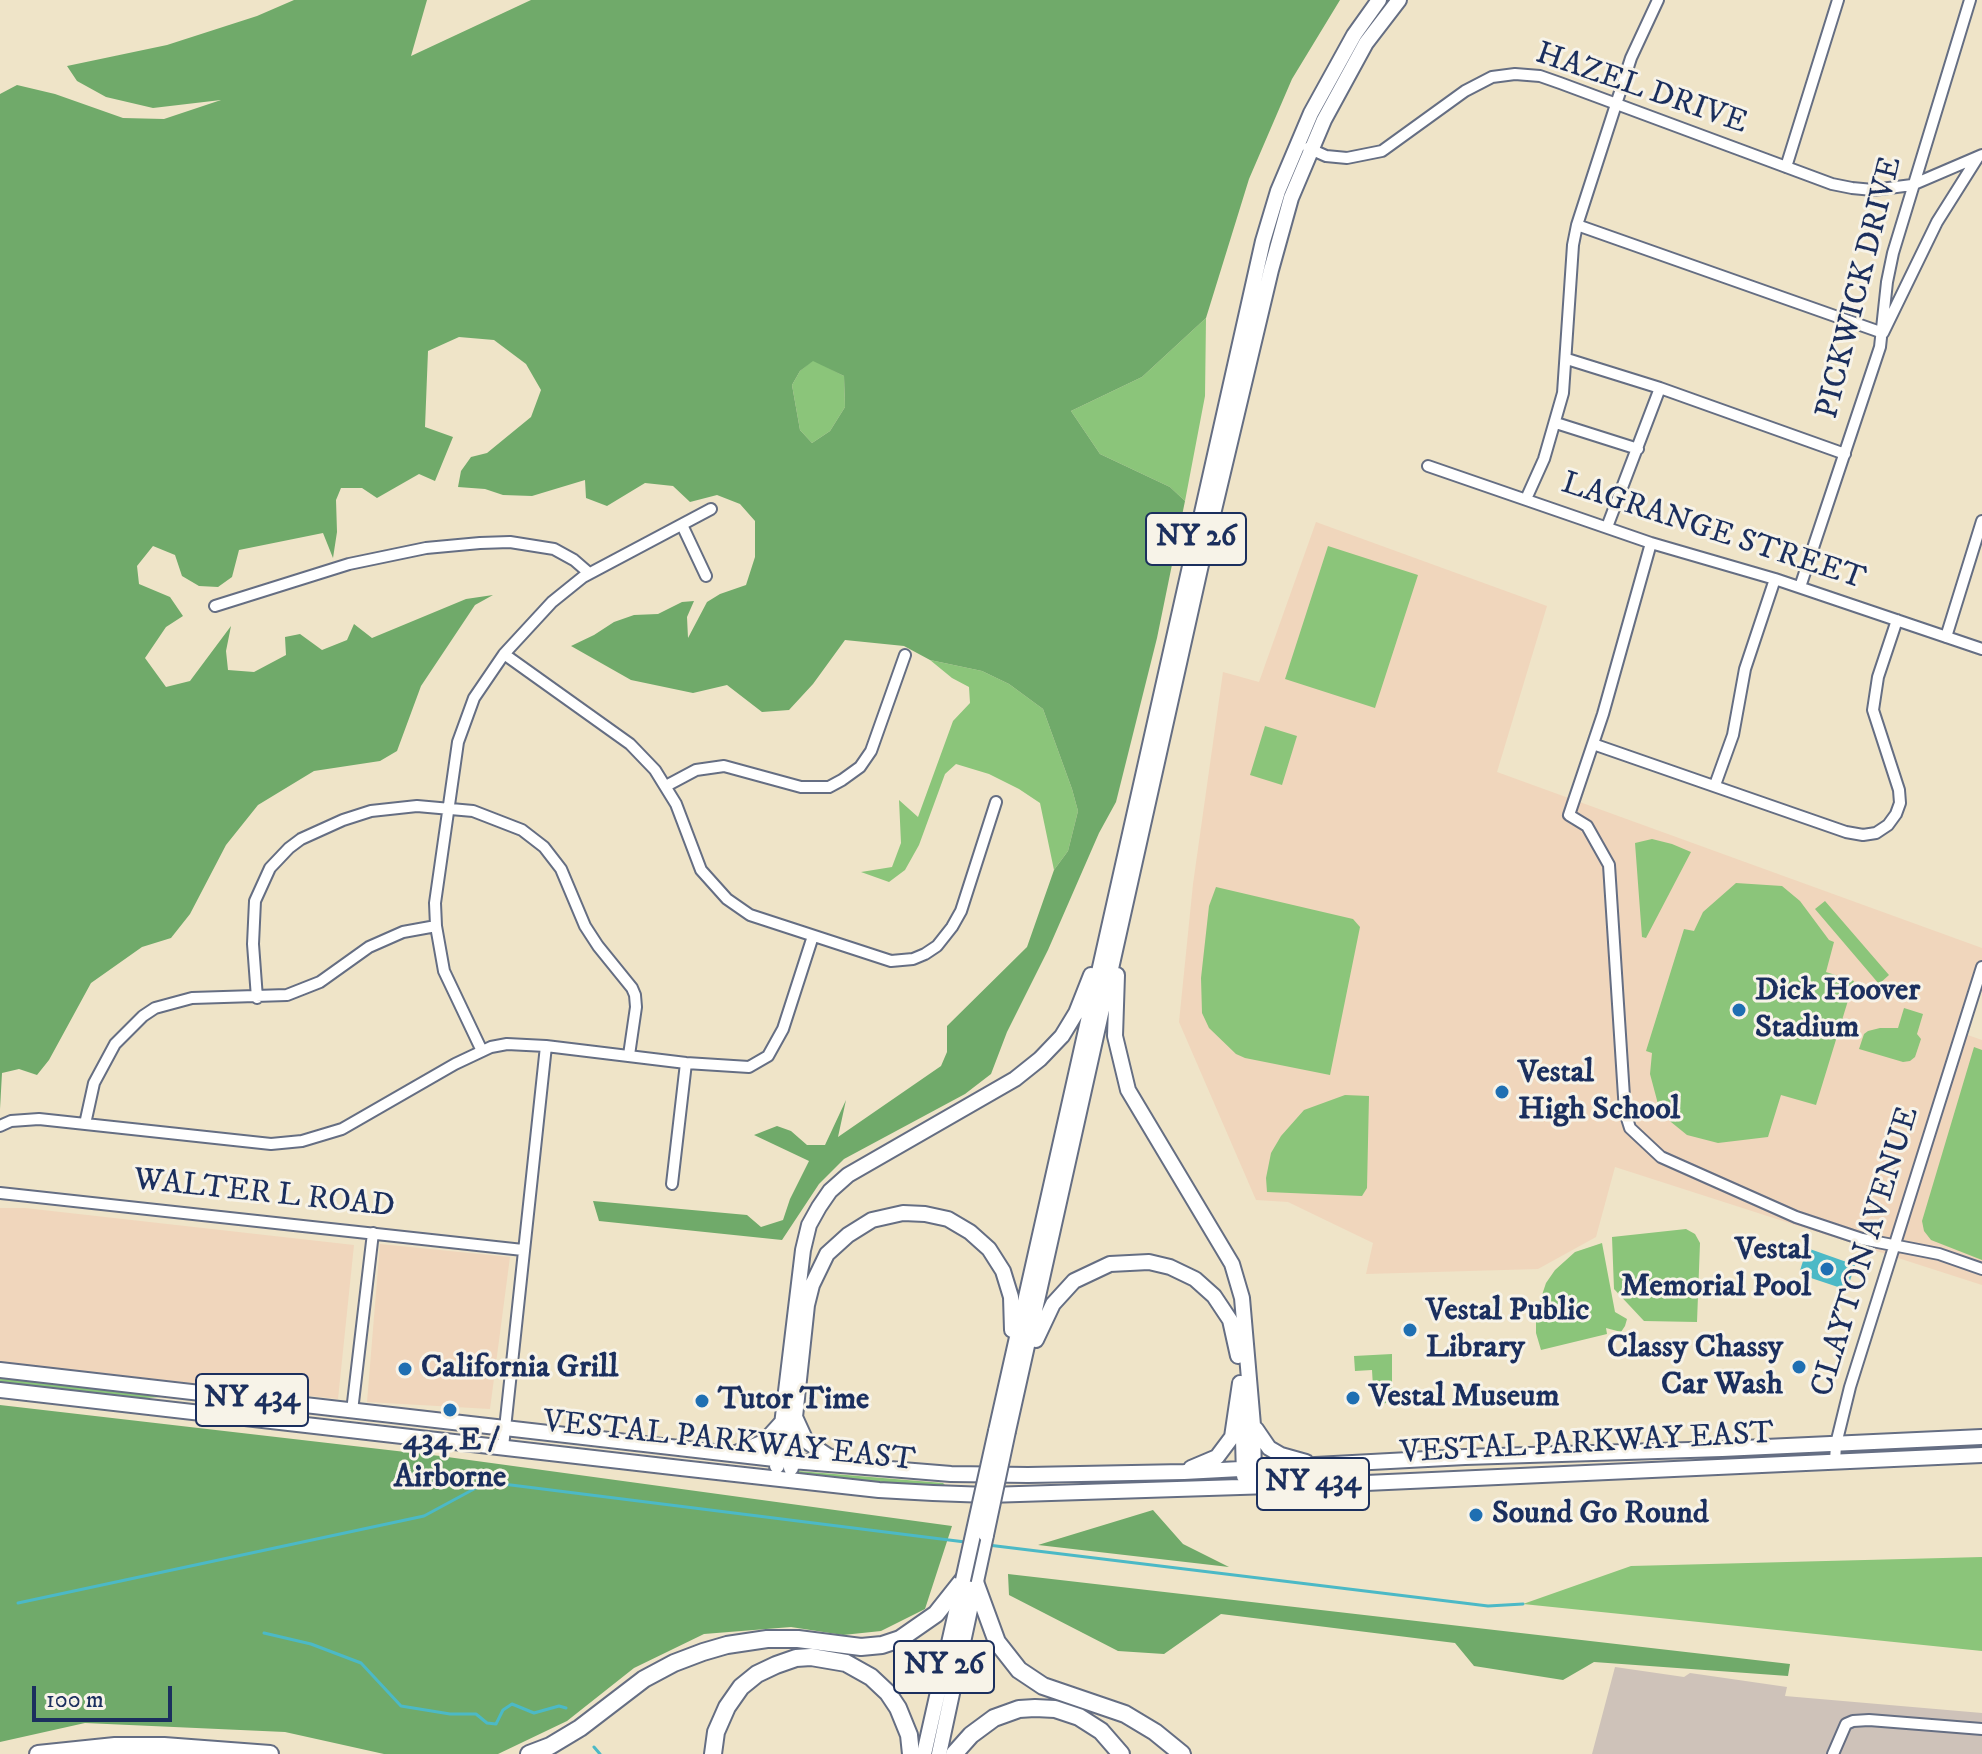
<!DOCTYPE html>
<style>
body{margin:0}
#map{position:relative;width:1982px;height:1754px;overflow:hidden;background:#efe4c8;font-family:"IM FELL DW Pica",serif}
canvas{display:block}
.scale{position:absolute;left:32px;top:1686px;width:140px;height:36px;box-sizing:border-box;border:4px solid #1b2f5e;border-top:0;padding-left:10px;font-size:24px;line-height:28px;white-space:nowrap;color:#1b2f5e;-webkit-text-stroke:6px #f7f3e8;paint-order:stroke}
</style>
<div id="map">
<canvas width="1982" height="1754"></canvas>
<div class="scale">100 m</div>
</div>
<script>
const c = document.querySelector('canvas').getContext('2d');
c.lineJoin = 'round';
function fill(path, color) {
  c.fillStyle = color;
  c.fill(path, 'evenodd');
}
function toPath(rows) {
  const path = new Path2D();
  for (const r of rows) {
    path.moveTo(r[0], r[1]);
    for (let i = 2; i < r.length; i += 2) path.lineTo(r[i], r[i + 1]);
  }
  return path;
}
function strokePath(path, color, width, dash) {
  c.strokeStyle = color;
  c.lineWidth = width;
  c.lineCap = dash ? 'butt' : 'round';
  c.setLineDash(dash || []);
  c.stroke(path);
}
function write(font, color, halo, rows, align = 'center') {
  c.font = font + ' "IM FELL DW Pica",serif';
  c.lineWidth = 6;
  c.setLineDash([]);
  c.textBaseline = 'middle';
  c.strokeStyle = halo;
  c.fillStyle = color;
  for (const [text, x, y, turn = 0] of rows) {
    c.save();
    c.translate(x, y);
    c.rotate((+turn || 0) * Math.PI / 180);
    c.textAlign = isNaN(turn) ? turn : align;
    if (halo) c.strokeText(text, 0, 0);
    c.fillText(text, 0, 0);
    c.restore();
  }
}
fill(toPath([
 [1316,522,1547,606,1497,772,1982,948,1982,967,1962,1033,1982,1040,1982,1285,1615,1167,1596,1237,1538,1269,1366,1274,1373,1243,1288,1202,1256,1200,1179,1022,1193,884,1223,672,1259,682],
 [0,1208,25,1208,354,1245,338,1399,0,1362],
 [380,1244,510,1257,490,1409,367,1402]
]), '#f0d6bc');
fill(toPath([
 [1615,1667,1684,1677,1690,1673,1787,1687,1785,1696,1982,1713,1982,1754,1592,1754]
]), '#cec2b9');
fill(toPath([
 [1206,318,1205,396,1185,501,1170,487,1100,454,1071,411,1142,377],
 [813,360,844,376,845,407,830,431,812,443,800,430,792,385,800,371],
 [1328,546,1418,575,1375,708,1285,679],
 [930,660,982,671,1009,684,1043,709,1072,789,1078,811,1068,851,1054,870,1040,803,1019,789,989,774,956,764,945,774,919,845,905,870,889,882,861,872,892,867,901,843,899,800,918,817,953,721,970,703,969,687,952,678],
 [1265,726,1297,736,1282,785,1250,775],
 [1652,839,1672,844,1691,852,1646,938,1642,937,1635,843],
 [1736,883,1782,886,1800,901,1829,940,1834,942,1826,972,1854,981,1816,1105,1781,1095,1768,1137,1718,1143,1687,1135,1671,1122,1658,1104,1650,1074,1652,1053,1646,1051,1684,929,1694,931,1703,912],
 [1216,887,1353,919,1360,927,1330,1075,1245,1058,1236,1054,1209,1028,1202,1013,1201,978,1209,906],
 [1825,901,1889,975,1879,984,1815,909],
 [1904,1008,1923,1014,1917,1034,1921,1039,1915,1057,1910,1061,1903,1062,1859,1049,1864,1034,1868,1031,1880,1028,1898,1028],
 [1974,1047,1982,1050,1982,1260,1931,1240,1924,1231,1922,1221],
 [1345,1095,1369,1096,1367,1188,1362,1196,1267,1192,1266,1178,1271,1153,1281,1136,1304,1110],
 [1686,1229,1695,1234,1700,1243,1697,1322,1644,1321,1614,1289,1612,1237],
 [1602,1243,1615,1312,1627,1319,1625,1326,1621,1332,1606,1328,1607,1334,1541,1350,1536,1333,1536,1313,1546,1283,1555,1270,1575,1252],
 [1392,1354,1392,1396,1383,1397,1387,1403,1374,1404,1372,1370,1355,1371,1354,1356],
 [0,1378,162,1397,127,1399,0,1384],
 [798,1471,943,1483,948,1488,807,1475,796,1473],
 [1982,1557,1982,1651,1523,1604,1631,1566]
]), '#8bc57a');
fill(toPath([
 [294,0,427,0,411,56,531,0,1340,0,1292,79,1249,179,1206,318,1142,377,1071,411,1100,454,1170,487,1185,501,1157,638,1116,802,1099,833,1048,950,1007,1032,991,1074,965,1094,844,1159,819,1184,782,1240,599,1221,593,1201,747,1215,761,1227,783,1220,790,1199,809,1161,754,1135,777,1126,791,1131,807,1145,825,1145,846,1100,838,1137,941,1066,947,1052,947,1026,1027,947,1054,870,1068,851,1078,811,1072,789,1043,709,1009,684,982,671,930,660,904,646,845,640,813,684,789,710,762,712,727,685,693,693,631,680,571,646,594,635,614,622,634,615,658,614,682,602,694,601,687,617,688,638,707,602,720,594,746,585,755,557,755,521,740,504,717,495,690,502,673,486,645,483,607,506,586,498,585,480,532,496,503,495,485,489,458,487,461,471,471,457,487,453,531,417,541,390,526,364,494,340,459,337,428,351,425,427,453,437,435,481,419,474,377,498,362,488,341,488,336,500,337,532,333,558,323,533,239,550,232,577,218,587,199,586,182,576,175,555,153,546,137,566,139,584,170,597,183,616,166,627,145,658,166,687,190,681,231,626,226,651,228,670,254,672,286,655,285,637,300,634,322,650,347,640,354,624,372,638,466,599,493,595,475,605,421,686,397,751,380,761,314,771,258,805,226,845,190,914,171,938,142,947,91,983,49,1060,37,1075,19,1069,2,1073,0,1109,0,94,17,85,55,94,123,118,164,119,221,100,153,108,106,97,77,81,67,66,167,45,257,16],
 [813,361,844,376,845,407,830,431,812,443,800,430,792,385,800,371],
 [0,1405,440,1456,952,1526,925,1609,881,1631,843,1635,791,1627,704,1634,634,1668,567,1721,498,1754,384,1754,285,1732,85,1723,0,1742],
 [1153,1510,1183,1544,1229,1567,1038,1545],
 [1008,1574,1790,1664,1788,1676,1594,1662,1563,1680,1474,1666,1455,1643,1221,1614,1164,1654,1118,1651,1009,1595]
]), '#70aa6a');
fill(toPath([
 [1807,1248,1855,1265,1847,1290,1799,1274]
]), '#4cb9c6');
strokePath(toPath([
 [988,1545,1488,1606,1523,1604],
 [18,1603,424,1516,487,1482,965,1542],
 [264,1633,311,1644,361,1663,401,1706,450,1714,476,1714,487,1723,496,1724,503,1710,512,1704,534,1713,559,1706,566,1708],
 [594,1747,600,1754]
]), '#4cb9c6', 3);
const minor = toPath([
 [1308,148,1326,156,1347,158,1382,151,1465,91,1492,77,1515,74,1540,76,1560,83,1832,184,1852,188,1873,190,1912,185,1982,155],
 [1786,167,1838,0],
 [1577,225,1883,333,1937,222,1978,157],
 [1567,359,1660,388,1845,454],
 [1556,423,1638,449],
 [1428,466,1651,543,1775,579,1982,649],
 [1526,499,1544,459,1563,393,1573,245,1577,225,1631,58,1658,0],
 [682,525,706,576],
 [1607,527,1660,388],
 [1651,543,1603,714,1569,815,1587,826,1609,865,1625,1112,1630,1128,1661,1157,1796,1217,1862,1239,1939,1254,1982,1269],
 [1800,587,1880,347,1887,282,1893,253,1970,0],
 [215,606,349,564,426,548,480,543,510,542,554,549,574,560,589,573],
 [1946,637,1982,521],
 [504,654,630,744,655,770,676,804,701,870,727,899,750,915,891,961,913,959,925,954,937,946,952,927,961,911,996,802],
 [1593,744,1846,832,1863,835,1876,833,1888,825,1896,814,1900,803,1899,790,1873,710,1878,677,1897,620],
 [1715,785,1733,735,1745,669,1775,579],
 [666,786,696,770,724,766,801,787,829,787,842,780,860,767,871,751,905,655],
 [257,998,253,944,255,901,270,868,289,848,301,839,343,820,371,811,417,806,473,811,522,830,544,847,561,869,585,926,598,946,632,988,635,995,636,1007,629,1055],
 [482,1051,444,971,436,926,435,903,458,742,474,698,504,654,552,602,583,577,711,509],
 [85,1124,94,1083,115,1044,143,1016,155,1008,192,998,287,995,320,982,369,947,403,932,436,926],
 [0,1126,11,1121,39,1119,271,1144,302,1141,342,1129,455,1064,491,1047,507,1044,546,1046,686,1063,749,1067,768,1056,783,1029,813,936],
 [672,1184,686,1063],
 [0,1193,523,1250],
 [352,1411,373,1233],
 [503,1447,546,1046],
 [1835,1462,1836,1444,1850,1387,1982,967],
 [1833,1754,1846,1724,1853,1721,1869,1720,1982,1729]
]);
const major = toPath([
 [1117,975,1115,1036,1128,1090,1232,1264,1242,1298,1253,1425,1254,1478],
 [1036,1340,1053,1304,1074,1281,1110,1264,1149,1262,1170,1267,1195,1279,1214,1296,1230,1320,1238,1356],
 [0,1370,792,1461,951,1474,1028,1475,1184,1472,1465,1457,1722,1449,1982,1437],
 [0,1390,681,1468,879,1490,933,1493,988,1495,1366,1483,1982,1455],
 [1242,1401,1244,1476],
 [1256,1429,1269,1448,1281,1455,1306,1462],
 [996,1431,1263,241,1278,191,1311,113,1354,35,1379,0],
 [1008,1431,1200,569,1271,270,1291,198,1324,120,1366,43,1399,0],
 [736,1453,764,1442,783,1421],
 [841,1460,828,1456,806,1441,795,1417,807,1305,812,1285,827,1254,848,1235,872,1220,903,1213,925,1214,948,1219,970,1232,989,1249,1003,1271,1011,1297,1012,1330],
 [777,1466,803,1250,809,1225,819,1207,830,1191,848,1175,1015,1079,1040,1059,1062,1036,1076,1013,1091,975],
 [791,1468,795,1421],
 [1191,1468,1217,1457,1232,1437,1240,1383],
 [924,1754,963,1581],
 [939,1754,986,1535]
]);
const highway = toPath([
 [975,1582,997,1642,1019,1670,1043,1686,1125,1714,1155,1732,1182,1754],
 [38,1754,115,1746,164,1746,270,1754],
 [529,1754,550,1746,580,1728,644,1679,674,1663,703,1652,727,1645,767,1639,798,1639,861,1647,882,1645,900,1639,936,1614,963,1580],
 [713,1754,716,1732,727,1707,741,1687,757,1674,776,1665,796,1658,811,1657,846,1663,871,1677,888,1693,898,1708,909,1735,911,1754],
 [954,1754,971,1735,994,1718,1019,1709,1035,1708,1055,1709,1079,1717,1101,1731,1121,1754]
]);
strokePath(minor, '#656e83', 14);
strokePath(major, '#656e83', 18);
strokePath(highway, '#656e83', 20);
strokePath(minor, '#fff', 10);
strokePath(major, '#fff', 14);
strokePath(highway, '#fff', 16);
const majorBridge = toPath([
 [986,1535,1008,1431],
 [963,1580,996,1431]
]);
strokePath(majorBridge, '#656e83', 18, []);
strokePath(majorBridge, '#fff', 14);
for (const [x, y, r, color] of [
 [1739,1010,8,"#1f6fb2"],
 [1502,1092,8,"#1f6fb2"],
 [1827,1269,8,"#1f6fb2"],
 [1410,1330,8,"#1f6fb2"],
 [1799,1367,8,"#1f6fb2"],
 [405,1369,8,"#1f6fb2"],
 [1353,1398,8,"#1f6fb2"],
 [702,1401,8,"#1f6fb2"],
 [450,1410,8,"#1f6fb2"],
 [1476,1515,8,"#1f6fb2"]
]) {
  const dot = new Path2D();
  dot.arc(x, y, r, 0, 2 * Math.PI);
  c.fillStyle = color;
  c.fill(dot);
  strokePath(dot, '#f7f3e8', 3);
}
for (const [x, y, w] of [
 [1196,539,100],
 [252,1400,112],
 [1313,1484,112],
 [944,1667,100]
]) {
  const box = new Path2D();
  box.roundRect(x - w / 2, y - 26, w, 52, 6);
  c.fillStyle = '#f7f3e8';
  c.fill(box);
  strokePath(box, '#1b2f5e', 2);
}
write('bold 30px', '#1b2f5e', null, [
 ["NY 26",1196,539],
 ["NY 434",252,1400],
 ["NY 434",1313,1484],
 ["NY 26",944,1667]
]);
write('32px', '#1b2f5e', '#f7f3e8', [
 ["HAZEL DRIVE",1641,90,19],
 ["PICKWICK DRIVE",1861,288,-76],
 ["LAGRANGE STREET",1713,533,18],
 ["WALTER L ROAD",264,1195,6],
 ["CLAYTON AVENUE",1867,1252,-73],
 ["VESTAL PARKWAY EAST",729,1443,6],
 ["VESTAL PARKWAY EAST",1587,1445,-3]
]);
write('bold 32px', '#1b2f5e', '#f7f3e8', [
 ["Dick Hoover",1755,992],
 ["Stadium",1755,1029],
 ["Vestal",1518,1074],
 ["High School",1518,1111],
 ["Vestal",1811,1251,"right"],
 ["Memorial Pool",1811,1288,"right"],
 ["Vestal Public",1426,1312],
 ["Library",1426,1349],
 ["Classy Chassy",1783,1349,"right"],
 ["Car Wash",1783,1386,"right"],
 ["California Grill",421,1369],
 ["Vestal Museum",1369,1398],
 ["Tutor Time",718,1401],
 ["434 E /",450,1442,"center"],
 ["Airborne",450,1479,"center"],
 ["Sound Go Round",1492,1515]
], 'left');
</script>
